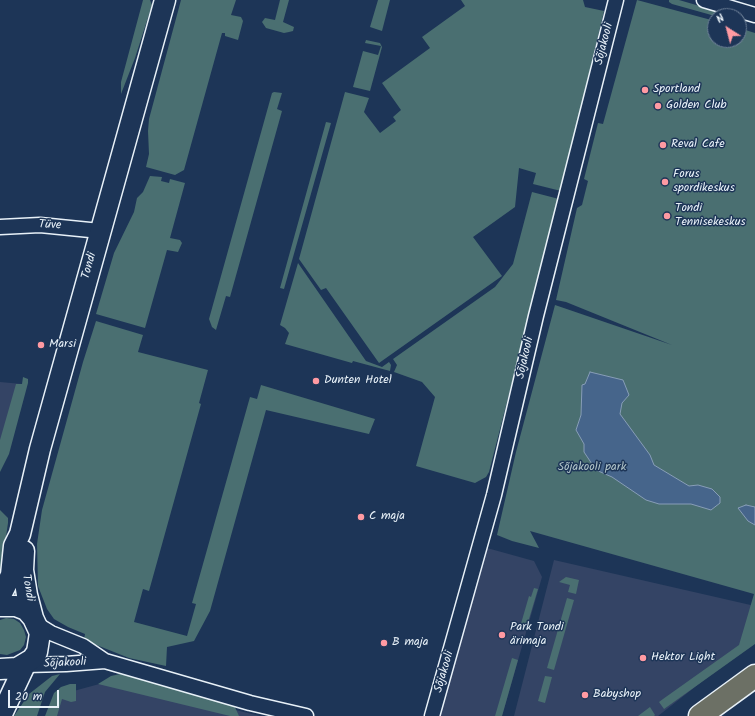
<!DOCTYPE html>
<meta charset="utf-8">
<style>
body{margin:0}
#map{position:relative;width:755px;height:716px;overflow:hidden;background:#1d3557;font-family:Kalam,sans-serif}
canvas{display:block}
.north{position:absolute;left:707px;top:8px;width:40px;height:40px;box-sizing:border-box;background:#1d3557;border:1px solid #6e8097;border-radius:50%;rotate:324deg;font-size:11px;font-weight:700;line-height:16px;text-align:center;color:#e8f1f8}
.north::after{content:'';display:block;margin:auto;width:14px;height:18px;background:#ff9aa2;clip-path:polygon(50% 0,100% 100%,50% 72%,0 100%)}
.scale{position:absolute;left:8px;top:690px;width:51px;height:18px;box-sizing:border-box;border:2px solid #e8f1f8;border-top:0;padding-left:5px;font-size:12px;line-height:14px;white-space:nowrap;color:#e8f1f8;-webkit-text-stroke:3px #1d3557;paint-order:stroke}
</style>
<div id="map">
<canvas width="755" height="716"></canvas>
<div class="north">N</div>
<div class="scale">20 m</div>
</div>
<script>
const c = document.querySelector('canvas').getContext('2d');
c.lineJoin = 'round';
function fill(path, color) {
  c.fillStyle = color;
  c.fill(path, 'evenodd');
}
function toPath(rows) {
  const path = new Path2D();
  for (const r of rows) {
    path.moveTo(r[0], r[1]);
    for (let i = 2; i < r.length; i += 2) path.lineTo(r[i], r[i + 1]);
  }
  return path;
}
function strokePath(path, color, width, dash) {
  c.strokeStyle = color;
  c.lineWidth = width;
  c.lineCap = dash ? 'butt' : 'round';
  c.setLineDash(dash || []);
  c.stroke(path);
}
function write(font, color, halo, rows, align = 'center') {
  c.font = font + ' Kalam,sans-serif';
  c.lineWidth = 3;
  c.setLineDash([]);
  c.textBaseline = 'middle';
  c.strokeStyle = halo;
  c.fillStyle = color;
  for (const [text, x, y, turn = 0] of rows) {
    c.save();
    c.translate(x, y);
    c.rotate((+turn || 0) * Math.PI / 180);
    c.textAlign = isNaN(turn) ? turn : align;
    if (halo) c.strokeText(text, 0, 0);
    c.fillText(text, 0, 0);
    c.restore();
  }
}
fill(toPath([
 [0,382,22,384,0,452],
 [487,548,534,561,542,577,502,716,440,716],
 [554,560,755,606,746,647,658,716,514,716],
 [114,680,260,716,52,716,59,695]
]), '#344465');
fill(toPath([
 [143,0,150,0,152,5,135,58,121,94,121,82],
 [181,0,236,0,231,15,241,17,243,21,238,40,225,36,225,33,222,33,184,170,175,175,146,167,149,154,148,131,149,119],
 [280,0,289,0,283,22,294,27,293,31,289,32,284,33,266,28,262,22,265,18,275,20],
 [378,0,390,0,382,31,370,27],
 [461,0,583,0,585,7,604,11,561,191,533,184,536,173,519,168,515,207,473,237,502,276,379,363,326,288,321,290,299,259,345,92,369,98,364,112,380,133,396,121,393,117,401,110,382,83,430,48,422,37,465,6],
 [637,0,715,21,715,40,739,40,739,28,755,33,755,644,664,709,659,702,663,699,739,645,754,594,530,531,539,548,512,541,497,535,516,452,555,305,672,345,566,302,556,300,577,208,582,205,588,181,584,179,598,123,603,124],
 [669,0,679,0,734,16,715,16,672,4,669,2],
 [366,40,380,43,382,47,370,91,353,87,363,51,378,55,381,46,365,43],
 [274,92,282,93,277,109,282,111,230,297,226,296,216,330,212,327,209,319,272,93],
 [326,122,331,123,284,289,280,288],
 [150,176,162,177,161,181,169,183,170,179,185,183,170,238,180,240,182,243,178,252,167,250,145,328,96,314,114,253,134,212,137,198,143,192],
 [532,192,559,199,489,472,486,477,475,483,416,466,435,397,422,382,394,372,397,365,393,359,495,287,513,264],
 [298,263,366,361,382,367,389,362,391,365,390,371,353,361,352,363,285,344,289,333,285,328,280,325],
 [96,321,143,335,138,352,208,370,199,403,201,404,149,591,143,589,134,622,187,636,196,604,192,603,250,397,257,399,261,385,375,419,369,434,266,410,210,611,194,641,167,647,166,666,129,658,84,640,85,634,68,627,54,619,47,609,38,586,37,544,42,510,83,362],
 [23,377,28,379,28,383,9,454,0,472,0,440,16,384,22,384],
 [0,510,8,518,8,523,0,578],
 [566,577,579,580,576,594,568,592,570,585,559,582],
 [534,588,538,589,526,629,520,627,529,596,531,597],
 [567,598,574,600,554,670,547,668],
 [6,618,14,619,20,623,24,630,26,637,24,645,20,650,7,655,0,654,0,620],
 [512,658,518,660,502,716,495,716],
 [60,674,45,692,37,716,14,716,29,694,52,676],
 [120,674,135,676,234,705,239,716,230,716,98,684,111,676],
 [545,676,552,677,545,703,538,701],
 [70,684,76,684,76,701,71,702,62,699,57,716,45,716,54,693,61,687],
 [650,707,655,715,654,716,638,716]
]), '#4a6f71');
const water = toPath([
 [590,372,623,380,629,395,622,403,620,414,650,455,654,465,689,486,698,485,712,489,720,497,720,503,711,510,691,504,659,504,646,500,612,477,596,470,584,452,584,444,576,430,581,415,582,385,585,384,590,372],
 [746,505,755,507,755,525,748,521,738,508,746,505]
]);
fill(water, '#46658b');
strokePath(water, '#879db7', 1);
const street = toPath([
 [704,0,755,15],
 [0,227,40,225,100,231],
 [38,625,51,633,83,646,105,661,250,703,306,716],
 [25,665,66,664,105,661],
 [432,716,494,495,536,316,616,0]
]);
const secondary = toPath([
 [24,551,23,570,27,595,33,618],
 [0,597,11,575,14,546,20,534,40,449,165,0],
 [0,606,16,606,26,610,33,618,40,633,37,652,32,659,17,668,0,669],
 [1,716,25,665]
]);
const primary = toPath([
 [700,716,755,676]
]);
strokePath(street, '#e8f1f8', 17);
strokePath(secondary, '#e8f1f8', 23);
strokePath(primary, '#e8f1f8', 25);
strokePath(street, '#1d3557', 14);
strokePath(secondary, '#1d3557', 20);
strokePath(primary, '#6c7065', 22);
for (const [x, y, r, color] of [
 [645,90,4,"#ff9aa2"],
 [658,106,4,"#ff9aa2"],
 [663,145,4,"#ff9aa2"],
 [665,182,4,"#ff9aa2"],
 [667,216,4,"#ff9aa2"],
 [41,345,4,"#ff9aa2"],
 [316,381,4,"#ff9aa2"],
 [361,517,4,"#ff9aa2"],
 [502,635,4,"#ff9aa2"],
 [384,643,4,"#ff9aa2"],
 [643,658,4,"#ff9aa2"],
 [585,695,4,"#ff9aa2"]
]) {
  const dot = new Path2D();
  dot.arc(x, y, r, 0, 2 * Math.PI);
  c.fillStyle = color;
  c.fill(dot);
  strokePath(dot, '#1d3557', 1.5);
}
write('12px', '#e8f1f8', '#1d3557', [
 ["Sõjakooli",605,44,-76],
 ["Tüve",50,226,3],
 ["Tondi",90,266,-75],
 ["Sõjakooli",526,358,-77],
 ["Tondi",27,588,80],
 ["Sõjakooli",65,664,-3],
 ["Sõjakooli",445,672,-74]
]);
write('12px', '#e8f1f8', '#1d3557', [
 ["Sportland",653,90],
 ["Golden Club",666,106],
 ["Reval Cafe",671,145],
 ["Forus",673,175],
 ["spordikeskus",673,189],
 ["Tondi",675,209],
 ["Tennisekeskus",675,223],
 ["Marsi",49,345],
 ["Dunten Hotel",324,381],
 ["C maja",369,517],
 ["Park Tondi",510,628],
 ["ärimaja",510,642],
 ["B maja",392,643],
 ["Hektor Light",651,658],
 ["Babyshop",593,695]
], 'left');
write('12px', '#b1c4c9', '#1d3557', [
 ["Sõjakooli park",592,468]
]);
</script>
